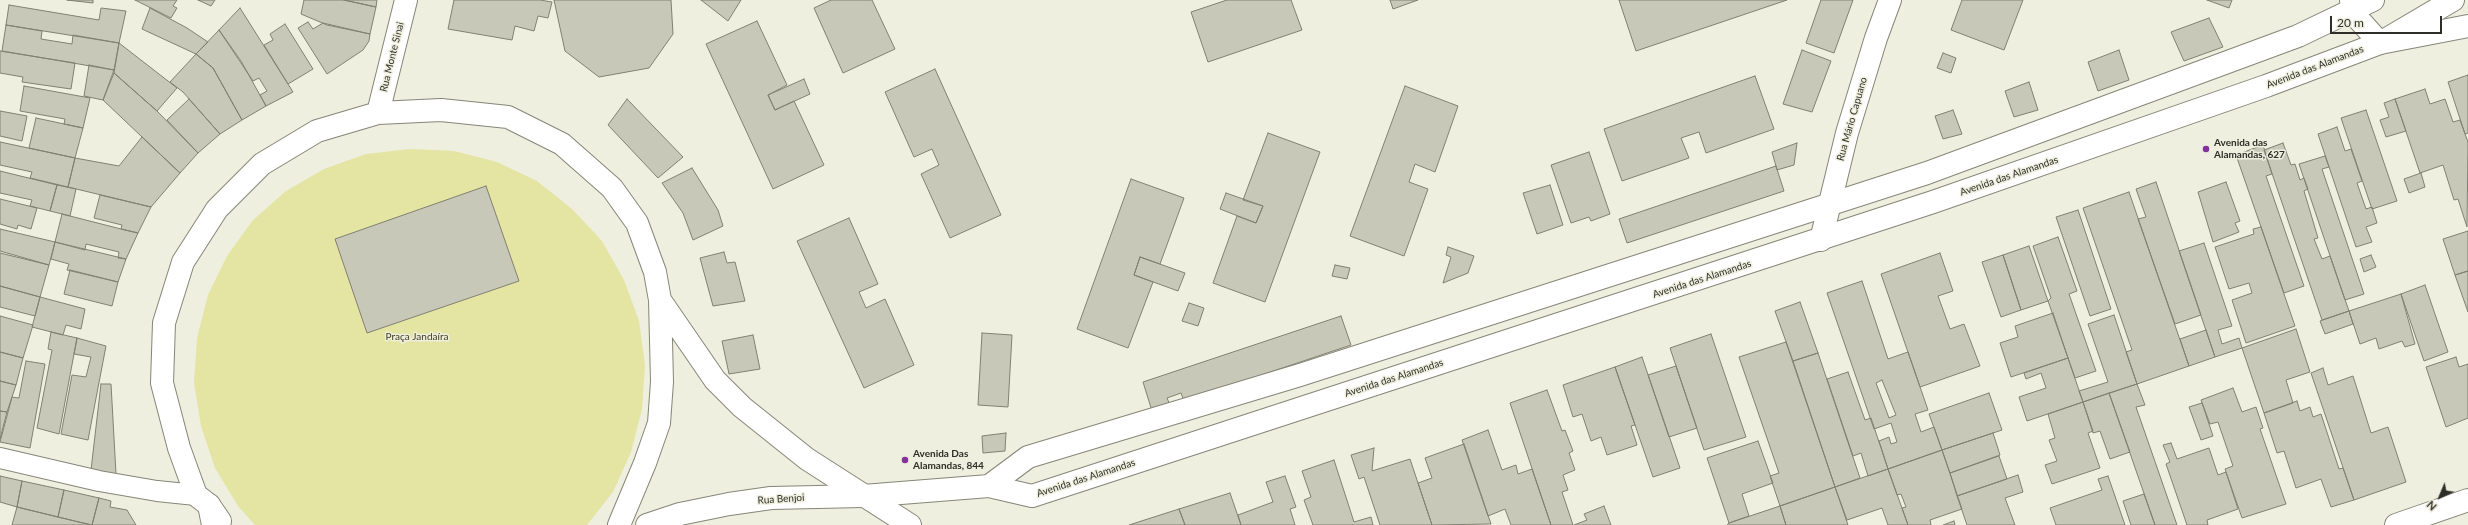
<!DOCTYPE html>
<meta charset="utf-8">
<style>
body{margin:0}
#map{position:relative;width:2468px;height:525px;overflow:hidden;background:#eeefde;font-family:Lato,sans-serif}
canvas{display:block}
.north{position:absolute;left:2420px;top:477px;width:40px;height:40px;-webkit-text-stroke:3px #eeefde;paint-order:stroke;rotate:224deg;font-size:11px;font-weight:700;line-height:16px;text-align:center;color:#2e2e28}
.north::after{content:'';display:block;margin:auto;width:14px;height:18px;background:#2e2e28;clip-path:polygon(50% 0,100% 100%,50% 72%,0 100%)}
.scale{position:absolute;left:2330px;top:16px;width:112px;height:18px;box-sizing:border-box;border:2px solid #2e2e28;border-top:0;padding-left:5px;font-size:12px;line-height:14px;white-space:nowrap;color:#2e2e28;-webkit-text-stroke:3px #eeefde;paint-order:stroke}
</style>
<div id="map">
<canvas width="2468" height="525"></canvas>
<div class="north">N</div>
<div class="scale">20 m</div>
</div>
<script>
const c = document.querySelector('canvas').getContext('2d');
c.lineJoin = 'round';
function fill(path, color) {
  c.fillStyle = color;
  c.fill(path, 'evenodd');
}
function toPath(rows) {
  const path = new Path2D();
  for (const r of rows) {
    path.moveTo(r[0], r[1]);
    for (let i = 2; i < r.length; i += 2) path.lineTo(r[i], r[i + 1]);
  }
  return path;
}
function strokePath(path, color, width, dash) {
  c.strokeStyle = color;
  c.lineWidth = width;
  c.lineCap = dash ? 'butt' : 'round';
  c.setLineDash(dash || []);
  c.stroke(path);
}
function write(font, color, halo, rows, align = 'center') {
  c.font = font + ' Lato,sans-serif';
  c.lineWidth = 3;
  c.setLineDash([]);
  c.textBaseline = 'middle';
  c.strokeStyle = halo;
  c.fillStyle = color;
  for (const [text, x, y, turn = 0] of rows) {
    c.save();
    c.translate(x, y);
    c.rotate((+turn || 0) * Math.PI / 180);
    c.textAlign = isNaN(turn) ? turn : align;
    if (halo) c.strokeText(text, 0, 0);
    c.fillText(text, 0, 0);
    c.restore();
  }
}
fill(toPath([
 [410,149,454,151,497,162,537,181,572,209,602,241,624,280,639,321,645,365,642,409,631,452,613,492,587,525,255,525,238,506,215,468,201,426,194,383,197,338,208,295,227,256,253,220,286,191,324,169,366,154]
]), '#e4e4a3');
const building = toPath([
 [67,0,93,0,93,3,67,0],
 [135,0,177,0,173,6,177,8,171,18,135,0],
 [198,0,215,0,211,6,198,0],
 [304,0,344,0,376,7,370,34,327,25,301,14,304,0],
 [344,0,377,0,376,7,344,0],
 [454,0,540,0,552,2,548,18,538,16,534,31,515,26,512,40,448,29,454,0],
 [554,0,671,0,673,34,649,68,599,77,565,51,554,0],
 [701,0,741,0,728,21,701,0],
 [831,0,872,0,895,49,843,73,814,8,831,0],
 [1227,0,1291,0,1302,30,1208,62,1191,12,1227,0],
 [1390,0,1418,0,1393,9,1390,0],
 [1619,0,1787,0,1636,51,1619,0],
 [1821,0,1853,0,1834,53,1806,43,1821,0],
 [1962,0,2023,0,2004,50,1951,30,1962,0],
 [2207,0,2232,0,2229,8,2207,0],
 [9,5,99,20,101,8,126,11,119,43,6,25,9,5],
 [150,8,187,28,208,42,196,54,142,29,150,8],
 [240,8,293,92,266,106,260,95,267,91,259,78,253,81,219,30,240,8],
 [2209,18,2223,47,2184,61,2171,32,2209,18],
 [757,21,787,85,768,95,775,110,794,101,824,165,773,189,706,44,757,21],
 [308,22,313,29,323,23,370,34,369,41,363,50,327,74,298,28,308,22],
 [285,24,313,69,288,84,264,45,273,40,270,34,285,24],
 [6,25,42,31,41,39,72,44,73,35,119,43,114,70,2,51,6,25],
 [219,30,241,61,266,106,242,120,213,68,196,54,219,30],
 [119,43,177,88,157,111,114,73,119,43],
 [1802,50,1831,61,1812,112,1783,104,1802,50],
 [2119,50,2129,80,2098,91,2088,62,2119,50],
 [0,51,75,63,71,89,22,82,23,77,0,73,0,51],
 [1943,53,1956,58,1951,73,1937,68,1943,53],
 [196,54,213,68,242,120,220,134,183,92,170,82,196,54],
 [89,65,114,70,103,100,84,96,89,65],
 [935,69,1001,215,950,238,921,174,939,165,932,149,914,157,885,92,935,69],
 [114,73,157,111,198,153,180,173,103,100,114,73],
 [2468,75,2468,133,2465,134,2448,82,2468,75],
 [1755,76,1774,129,1706,153,1699,132,1681,138,1689,158,1622,181,1604,129,1755,76],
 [804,79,810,94,775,110,768,95,804,79],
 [2029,82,2038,110,2014,117,2005,91,2029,82],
 [24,86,90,98,83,128,64,124,65,119,20,111,24,86],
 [1405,86,1458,106,1435,172,1415,164,1409,182,1428,189,1404,256,1350,236,1405,86],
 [2425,89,2430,104,2445,99,2453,122,2460,120,2468,142,2467,227,2458,199,2454,200,2443,165,2420,173,2395,99,2425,89],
 [189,99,220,134,198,153,167,120,189,99],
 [627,99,683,157,658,178,608,125,627,99],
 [2395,99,2406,131,2386,137,2380,120,2389,117,2384,103,2395,99],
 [1953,110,1962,134,1943,139,1935,116,1953,110],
 [2366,110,2397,201,2372,209,2341,118,2366,110],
 [0,111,27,116,22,141,0,136,0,111],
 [36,118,83,128,75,158,29,148,36,118],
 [2337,127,2345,151,2351,149,2362,181,2357,183,2366,209,2372,207,2377,223,2366,227,2372,242,2356,247,2318,134,2337,127],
 [1268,133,1320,152,1265,302,1213,283,1237,216,1256,223,1263,206,1243,200,1268,133],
 [142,137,180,173,151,207,68,187,75,158,119,166,142,137],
 [0,142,75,158,68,187,30,178,32,172,0,165,0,142],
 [1797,143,1794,165,1777,170,1772,152,1797,143],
 [2283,143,2291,165,2295,164,2300,180,2304,178,2308,189,2304,191,2318,238,2314,239,2322,259,2330,256,2349,311,2322,320,2264,150,2283,143],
 [2263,145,2272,174,2266,176,2304,286,2284,293,2236,155,2263,145],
 [1589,152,1610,214,1591,221,1589,217,1571,223,1551,165,1589,152],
 [2325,156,2329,167,2322,169,2364,294,2345,300,2299,164,2325,156],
 [1776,166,1784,191,1627,243,1619,219,1776,166],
 [692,168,718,210,723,226,693,240,683,213,662,183,692,168],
 [0,171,57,185,50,211,30,206,32,200,0,193,0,171],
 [2421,173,2425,187,2409,193,2404,179,2421,173],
 [1131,179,1184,198,1160,264,1140,257,1134,275,1153,282,1128,348,1077,329,1131,179],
 [2156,182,2201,315,2175,324,2138,219,2146,217,2136,189,2156,182],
 [2226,182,2240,221,2235,223,2239,232,2213,242,2198,192,2226,182],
 [57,185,76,189,70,216,50,211,57,185],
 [1550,185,1563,225,1537,234,1523,193,1550,185],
 [486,186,519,281,367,333,335,239,486,186],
 [2129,192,2189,366,2137,384,2126,352,2132,350,2083,208,2129,192],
 [1226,193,1263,206,1256,223,1220,209,1226,193],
 [100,195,151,207,138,233,121,229,122,225,94,218,100,195],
 [0,199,37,208,31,229,18,225,17,229,0,224,0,199],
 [2078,210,2111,309,2090,316,2056,217,2078,210],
 [62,214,121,229,138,233,126,259,118,258,119,252,86,244,85,250,55,242,62,214],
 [849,218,878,284,859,292,866,308,885,299,914,365,864,388,797,241,849,218],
 [2261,227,2295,326,2246,343,2232,300,2252,293,2249,283,2229,289,2215,247,2254,234,2253,229,2261,227],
 [0,229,55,242,49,265,0,251,0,229],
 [2468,231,2468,271,2455,275,2443,239,2468,231],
 [2058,237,2077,291,2069,294,2096,371,2075,378,2048,301,2051,298,2033,246,2058,237],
 [55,242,126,259,118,282,67,270,69,264,51,259,55,242],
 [2204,243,2232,326,2218,330,2222,344,2239,338,2242,348,2215,357,2179,251,2204,243],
 [2029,246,2048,301,2021,310,2003,255,2029,246],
 [1448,247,1474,256,1468,273,1443,283,1451,257,1446,255,1448,247],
 [724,252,727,263,735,262,745,301,713,306,700,258,724,252],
 [0,253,49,265,40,297,0,286,0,253],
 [1940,253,1953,291,1938,296,1950,329,1964,324,1980,366,1920,387,1881,274,1940,253],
 [2003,255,2021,310,2001,317,1982,262,2003,255],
 [2371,255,2376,267,2364,272,2360,259,2371,255],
 [1140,257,1185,273,1178,291,1134,275,1140,257],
 [1335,265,1350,268,1347,279,1332,276,1335,265],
 [70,270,118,282,112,306,64,294,70,270],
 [2468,271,2468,312,2455,275,2468,271],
 [1862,281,1888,359,1908,352,1928,410,1915,414,1921,432,1934,427,1942,450,1888,469,1879,441,1889,437,1891,444,1897,442,1891,423,1874,429,1827,293,1862,281],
 [1882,380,1896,415,1889,418,1876,383,1882,380],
 [2425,285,2448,352,2424,361,2401,294,2425,285],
 [0,286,40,297,35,316,0,307,0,286],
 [2401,294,2415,344,2405,347,2402,341,2379,349,2376,338,2360,344,2349,311,2401,294],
 [40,297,85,309,81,329,66,325,63,335,32,327,40,297],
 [1800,302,1818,353,1793,361,1775,311,1800,302],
 [1189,303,1204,308,1198,326,1182,321,1189,303],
 [2349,311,2353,324,2325,334,2320,321,2349,311],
 [2053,313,2068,358,2011,377,2000,343,2018,337,2015,326,2053,313],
 [2114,315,2137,384,2083,402,2079,391,2108,382,2088,324,2114,315],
 [0,316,33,325,23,358,0,352,0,316],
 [1341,316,1351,345,1184,401,1181,393,1167,398,1170,405,1152,411,1143,382,1341,316],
 [2296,329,2310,372,2286,380,2293,403,2264,413,2242,348,2296,329],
 [2206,330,2215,357,2189,366,2180,339,2206,330],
 [51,332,77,338,59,434,37,428,52,350,48,349,51,332],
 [982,333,1012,335,1008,407,978,405,982,333],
 [1711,334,1746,437,1704,450,1670,348,1711,334],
 [753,335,760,369,729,374,722,341,753,335],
 [77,338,106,346,88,440,61,434,72,375,86,377,91,357,74,354,77,338],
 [1786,342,1835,487,1780,506,1770,476,1779,473,1739,357,1786,342],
 [0,352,23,358,16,385,0,381,0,352],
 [1818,353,1860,478,1835,487,1793,361,1818,353],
 [1642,357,1680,468,1653,477,1615,367,1642,357],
 [2456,357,2459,367,2468,364,2468,418,2446,427,2426,367,2456,357],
 [2068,358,2083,402,2027,421,2019,397,2046,388,2041,373,2026,379,2024,373,2068,358],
 [26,361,45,364,30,448,0,442,12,397,19,398,26,361],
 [1676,366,1697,428,1669,437,1648,375,1676,366],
 [1615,367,1635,425,1631,426,1637,445,1607,455,1601,437,1591,441,1582,414,1573,417,1563,385,1615,367],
 [2323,368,2328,385,2353,376,2371,433,2388,427,2406,482,2354,500,2311,373,2323,368],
 [1848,372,1865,420,1871,418,1888,469,1868,476,1861,453,1853,456,1827,379,1848,372],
 [0,381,16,385,7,412,0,411,0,381],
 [101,384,111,384,116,474,91,470,101,384],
 [2137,384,2145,405,2136,407,2177,525,2155,525,2109,393,2137,384],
 [2233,388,2242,412,2256,407,2263,428,2260,429,2286,504,2242,518,2225,469,2233,466,2218,422,2210,424,2201,400,2233,388],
 [1547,390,1562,431,1565,430,1573,451,1569,453,1575,470,1563,475,1568,490,1562,492,1573,525,1551,525,1510,403,1547,390],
 [1989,393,2002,430,1942,450,1929,414,1989,393],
 [2109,393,2130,452,2110,459,2100,431,2093,433,2083,402,2109,393],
 [2297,401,2300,411,2310,407,2313,417,2321,414,2339,469,2343,468,2354,500,2331,507,2321,479,2296,488,2284,451,2277,453,2264,413,2297,401],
 [2083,402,2093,431,2088,433,2100,468,2052,484,2045,465,2057,461,2049,440,2055,438,2048,414,2083,402],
 [2202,403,2213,436,2201,440,2189,407,2202,403],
 [0,411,7,412,0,439,0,411],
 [1488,430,1502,470,1516,465,1518,474,1532,469,1551,525,1511,525,1505,509,1488,516,1462,440,1488,430],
 [1006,433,1005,451,983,453,982,436,1006,433],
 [1993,433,2000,455,1950,473,1942,450,1993,433],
 [1758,441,1773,483,1742,494,1749,516,1729,523,1707,458,1758,441],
 [2171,443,2177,459,2209,448,2218,475,2226,472,2238,509,2207,520,2208,525,2187,525,2166,464,2170,462,2163,445,2171,443],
 [1464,444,1491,524,1432,525,1418,483,1432,478,1425,458,1464,444],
 [1374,448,1372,471,1410,459,1432,525,1380,525,1364,477,1359,479,1351,455,1374,448],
 [1942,450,1962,509,1930,520,1931,525,1908,525,1902,508,1906,507,1901,494,1897,495,1888,469,1942,450],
 [1999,456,2007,479,1957,496,1950,473,1999,456],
 [1334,460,1354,522,1371,517,1373,525,1313,525,1304,500,1311,497,1302,471,1334,460],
 [1888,469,1908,525,1888,525,1882,508,1847,520,1835,487,1888,469],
 [2018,475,2023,492,2005,498,2015,525,1967,525,1957,496,2018,475],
 [0,476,22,481,17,507,0,502,0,476],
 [1285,476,1296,507,1290,509,1295,525,1241,525,1238,515,1273,502,1266,482,1285,476],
 [2108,476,2125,525,2056,525,2050,508,2102,490,2098,479,2108,476],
 [22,481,64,490,58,517,17,507,22,481],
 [1835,487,1848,525,1786,525,1780,506,1835,487],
 [64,490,99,498,92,525,58,517,64,490],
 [1230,493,1241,525,1185,525,1179,509,1230,493],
 [2144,494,2155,525,2131,525,2123,501,2144,494],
 [99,498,111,501,110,507,127,510,136,525,92,525,99,498],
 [1604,506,1611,525,1574,525,1587,520,1584,514,1604,506],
 [1780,506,1786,525,1727,525,1729,523,1780,506],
 [17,507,58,517,91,525,12,525,17,507],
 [1179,509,1185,525,1129,525,1179,509],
 [1954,521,1955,525,1943,525,1954,521]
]);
fill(building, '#c8c8b8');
strokePath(building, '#818172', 1);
const lane = toPath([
 [0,458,99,481,157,491,196,495]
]);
const street = toPath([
 [2351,0,2352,12,2380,43,2468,26],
 [378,113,406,0],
 [1821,240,1847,133,1876,38,1890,0],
 [660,300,715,380,742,407,807,459,910,525],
 [220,521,209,505,196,495,179,448,162,383,164,323,183,262,217,209,262,164,317,131,378,113,441,110,508,117,562,144,612,188,637,223,655,272,660,300,662,382,659,423,645,463,619,525],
 [2396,525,2468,500]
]);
const secondary = toPath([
 [989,486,1028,457,1300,375,1927,173,2298,36,2373,0],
 [209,505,213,525],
 [647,525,680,514,729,504,771,498,863,496,989,486,1032,496,1933,202,2266,86,2380,43,2453,0]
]);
strokePath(lane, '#868678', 22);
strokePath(street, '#868678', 24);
strokePath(secondary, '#868678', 24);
strokePath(lane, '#fff', 20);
strokePath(street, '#fff', 22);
strokePath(secondary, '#fff', 22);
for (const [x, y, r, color] of [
 [2206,149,4,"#85309d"],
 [905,460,4,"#85309d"]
]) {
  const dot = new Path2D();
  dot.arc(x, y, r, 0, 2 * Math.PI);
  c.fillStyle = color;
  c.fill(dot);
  strokePath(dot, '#eeefde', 1.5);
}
write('10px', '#2e2e28', '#eeefde', [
 ["Rua Monte Sinai",392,57,-76],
 ["Avenida das Alamandas",2315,67,-21],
 ["Rua Mário Capuano",1852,119,-74],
 ["Avenida das Alamandas",2009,176,-19],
 ["Avenida das Alamandas",1702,279,-18],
 ["Avenida das Alamandas",1394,378,-18],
 ["Avenida das Alamandas",1086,478,-18],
 ["Rua Benjoi",781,499,-4]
]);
write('bold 10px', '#2e2e28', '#eeefde', [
 ["Avenida das",2214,143],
 ["Alamandas, 627",2214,155],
 ["Avenida Das",913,454],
 ["Alamandas, 844",913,466]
], 'left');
write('10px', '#3d3c1a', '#eeefde', [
 ["Praça Jandaíra",417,337]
]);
</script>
